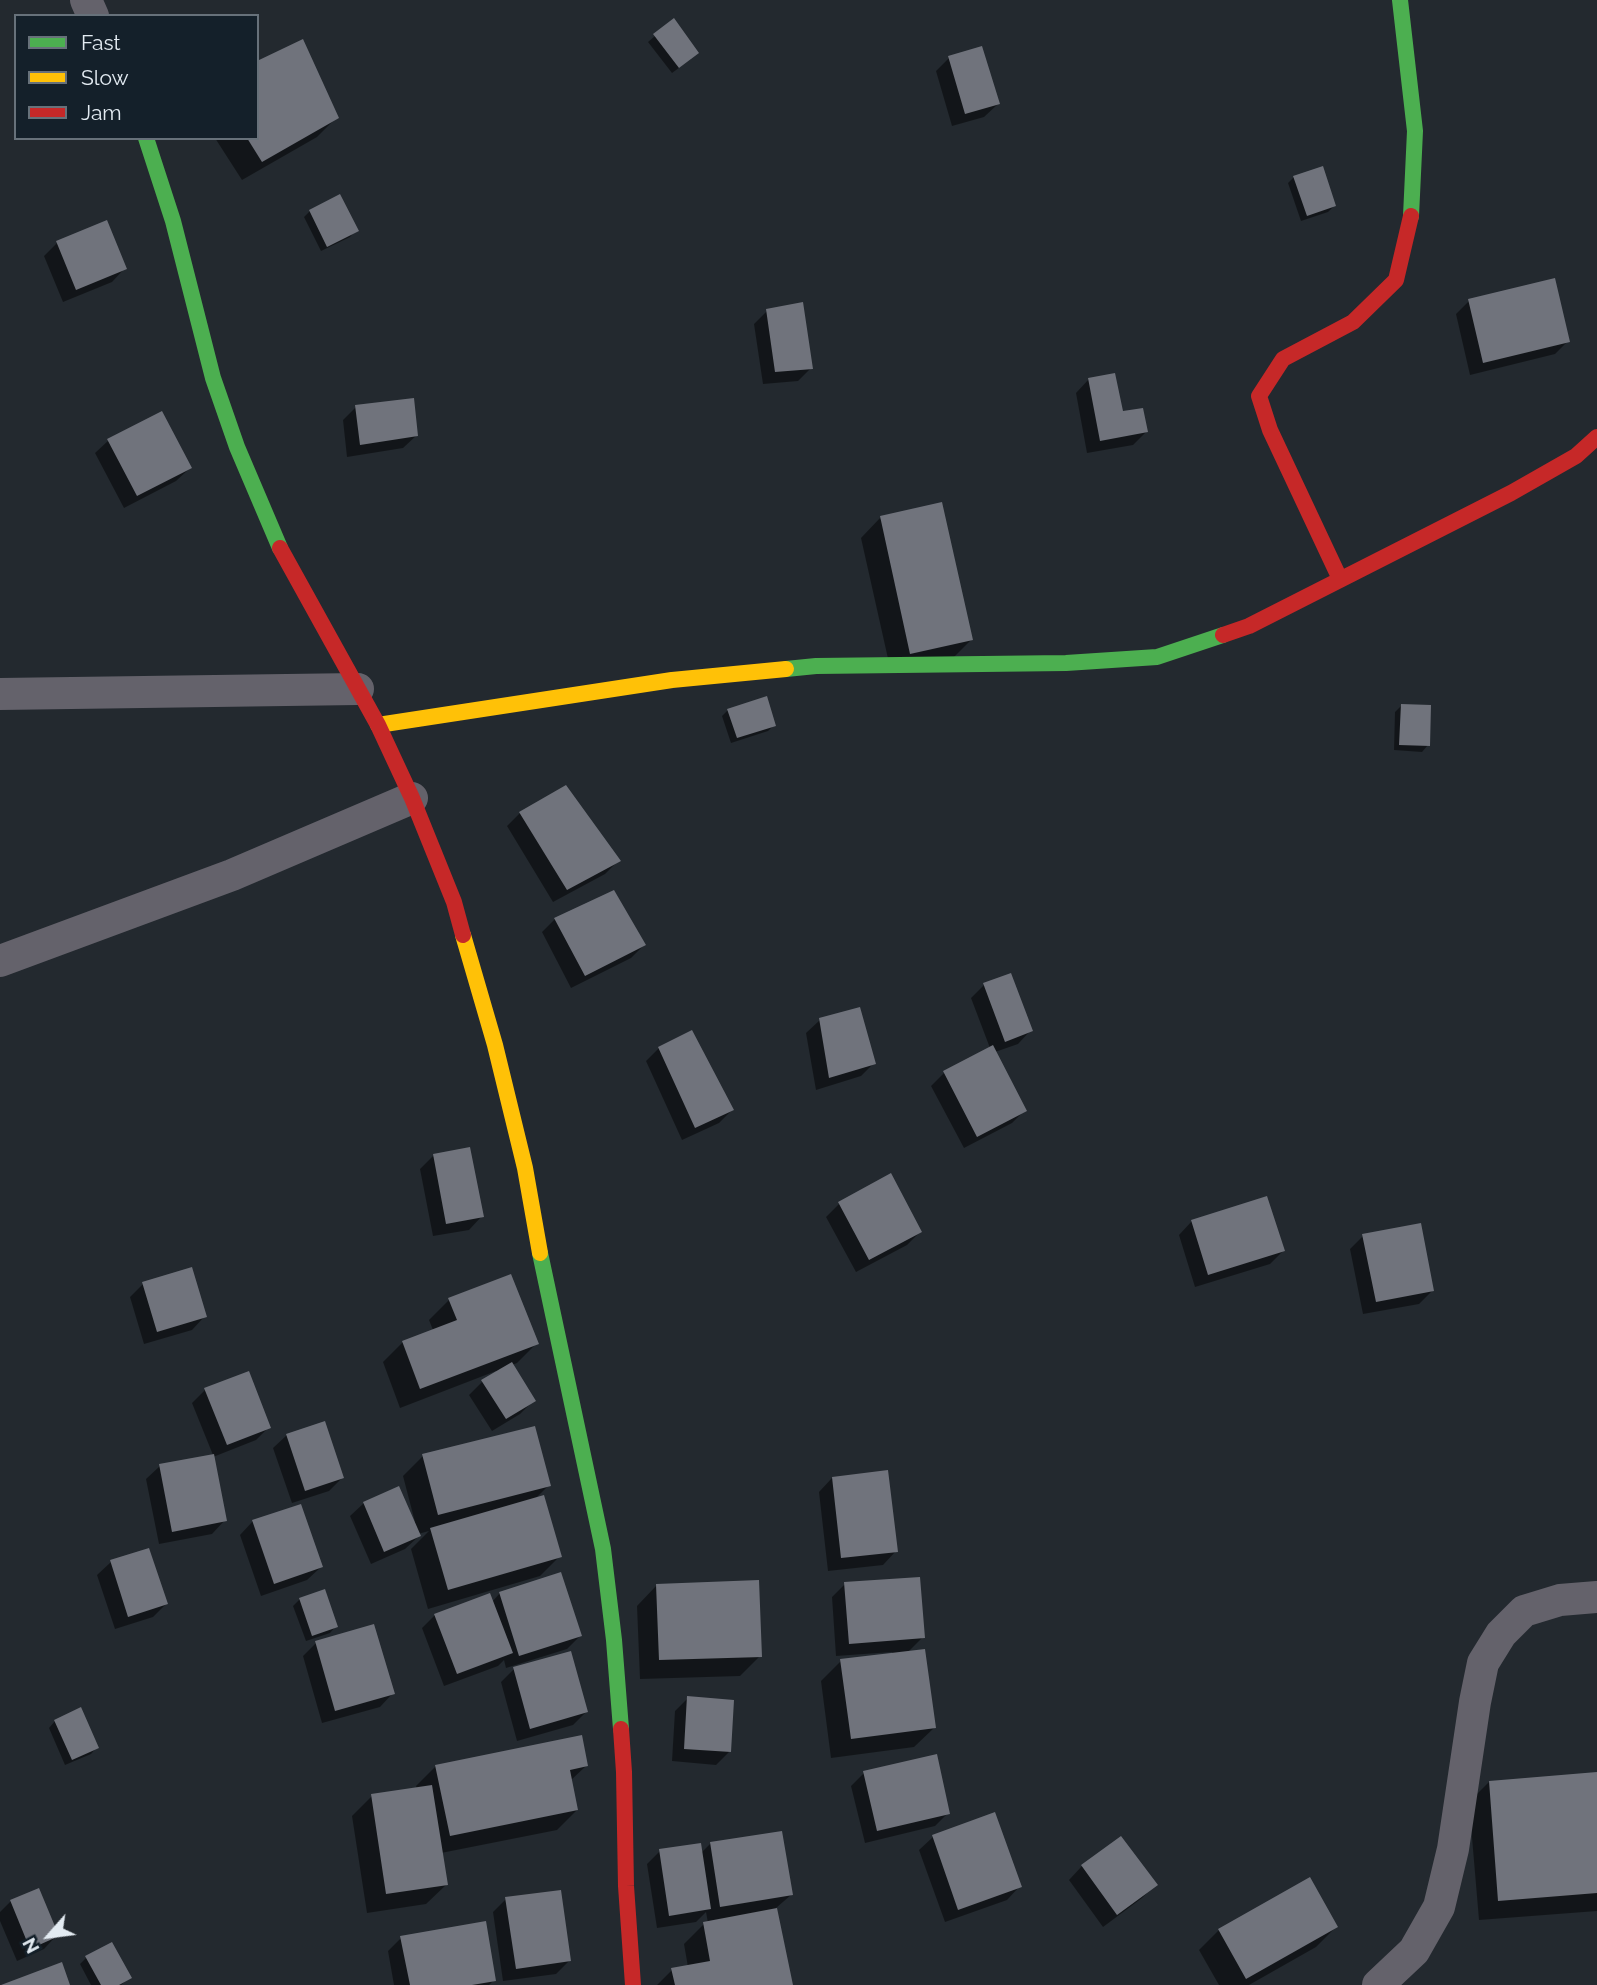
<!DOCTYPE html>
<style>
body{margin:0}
#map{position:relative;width:1597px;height:1985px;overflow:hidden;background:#23292f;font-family:Raleway,sans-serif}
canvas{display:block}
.legend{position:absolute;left:14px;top:14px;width:245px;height:126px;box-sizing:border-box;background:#14202a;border:2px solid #67717a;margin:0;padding:9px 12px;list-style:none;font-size:21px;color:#e3ebf2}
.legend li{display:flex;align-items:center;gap:14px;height:35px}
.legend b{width:35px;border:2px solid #67717a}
.north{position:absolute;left:14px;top:1901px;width:70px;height:70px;-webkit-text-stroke:5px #14202a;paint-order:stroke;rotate:242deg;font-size:19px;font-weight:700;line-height:28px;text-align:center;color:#e3ebf2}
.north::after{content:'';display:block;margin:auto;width:24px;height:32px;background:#e3ebf2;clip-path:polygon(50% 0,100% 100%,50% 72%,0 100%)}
</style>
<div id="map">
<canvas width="1597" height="1985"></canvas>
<ul class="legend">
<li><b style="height:9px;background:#4caf50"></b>Fast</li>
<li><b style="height:9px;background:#ffc107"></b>Slow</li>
<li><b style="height:9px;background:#c62828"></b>Jam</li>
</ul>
<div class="north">N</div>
</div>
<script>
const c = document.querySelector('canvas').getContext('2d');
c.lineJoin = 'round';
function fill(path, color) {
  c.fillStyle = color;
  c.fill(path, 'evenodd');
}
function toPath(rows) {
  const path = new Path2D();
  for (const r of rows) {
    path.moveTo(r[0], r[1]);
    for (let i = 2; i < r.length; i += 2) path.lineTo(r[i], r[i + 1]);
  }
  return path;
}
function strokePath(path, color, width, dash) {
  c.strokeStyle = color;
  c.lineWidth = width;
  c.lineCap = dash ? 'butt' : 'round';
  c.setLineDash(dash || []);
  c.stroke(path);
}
fill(toPath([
 [655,36,691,59,672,73,648,42],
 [949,58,998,104,984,117,952,126,936,71],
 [337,117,317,137,242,180,215,138,257,138],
 [1294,177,1334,206,1328,212,1301,221,1288,183],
 [310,211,356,230,350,237,321,251,304,217],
 [57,243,125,268,112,282,63,302,44,256],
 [1469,301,1568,341,1555,354,1470,375,1456,314],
 [767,311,811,368,798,381,763,384,754,324],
 [1089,379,1121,413,1146,432,1133,445,1087,453,1076,393],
 [356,407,417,435,403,448,347,457,343,420],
 [109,440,190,468,176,481,124,508,95,453],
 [880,518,971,640,951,660,891,672,861,538],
 [1401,706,1428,745,1422,752,1394,750,1395,712],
 [728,710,774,725,768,731,731,743,722,716],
 [520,813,618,861,605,874,553,902,507,826],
 [614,892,644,945,631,958,571,988,542,932,555,919],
 [984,985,1031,1030,1018,1044,995,1052,1025,1110,1012,1123,964,1148,931,1086,944,1073,990,1048,971,998],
 [820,1020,874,1063,861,1076,816,1090,806,1033],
 [659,1048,732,1110,719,1123,682,1140,646,1061],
 [433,1156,482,1216,469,1230,433,1236,420,1169],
 [890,1176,920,1232,907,1245,856,1272,826,1217,839,1204],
 [1192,1221,1283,1251,1270,1264,1195,1287,1179,1235],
 [1363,1236,1432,1291,1419,1304,1363,1314,1350,1249],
 [143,1284,205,1316,192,1330,144,1344,130,1297],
 [449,1300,537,1343,517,1363,512,1365,534,1400,520,1414,492,1431,469,1395,482,1382,497,1373,496,1371,400,1408,383,1362,403,1342,433,1330,429,1320],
 [205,1390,269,1427,256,1440,213,1457,225,1520,212,1534,159,1544,146,1479,160,1466,213,1455,192,1403],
 [287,1435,342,1478,329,1491,292,1503,273,1448],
 [423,1456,549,1485,535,1499,560,1556,540,1576,428,1609,411,1549,429,1531,418,1534,419,1536,405,1549,371,1564,350,1516,364,1503,415,1522,403,1476],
 [832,1478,896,1551,883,1565,828,1571,819,1492],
 [253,1521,321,1567,307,1580,261,1596,240,1535],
 [111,1562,166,1604,153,1617,115,1629,97,1575],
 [845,1584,923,1637,907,1653,934,1728,914,1747,831,1758,821,1681,841,1661,893,1655,892,1652,836,1656,832,1597],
 [656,1586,760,1656,740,1676,640,1679,637,1606],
 [500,1593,580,1636,567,1649,506,1668,504,1660,498,1666,444,1686,422,1628,435,1615,492,1602],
 [300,1599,336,1626,330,1633,306,1641,293,1606],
 [316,1643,393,1693,380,1707,322,1723,303,1656],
 [514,1669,586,1712,573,1725,517,1741,501,1682],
 [688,1698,729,1752,716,1765,672,1761,675,1711],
 [80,1710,97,1747,91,1754,65,1765,49,1728,55,1721],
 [436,1766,586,1766,570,1781,577,1810,557,1830,441,1853,446,1885,426,1904,367,1913,352,1816,372,1796,417,1789,416,1786],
 [864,1773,948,1813,935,1826,865,1843,851,1786],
 [1597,1774,1597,1911,1479,1920,1469,1802,1489,1782],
 [933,1837,1020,1886,1007,1900,945,1922,919,1850],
 [711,1843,791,1895,776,1908,791,1985,657,1985,672,1970,688,1967,684,1944,704,1924,708,1923,706,1912,696,1922,657,1928,647,1864,660,1851,701,1853],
 [1082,1866,1155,1885,1142,1898,1103,1927,1069,1880],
 [506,1899,570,1960,556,1974,503,1981,493,1912],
 [11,1901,57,1935,44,1949,17,1961,0,1921,0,1912],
 [1336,1927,1316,1947,1249,1985,1219,1985,1199,1950,1219,1930],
 [401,1938,494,1980,489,1985,394,1985,388,1951],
 [86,1958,129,1978,121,1985,91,1985,80,1964]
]), '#0007');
fill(toPath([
 [674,18,699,53,679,68,653,34],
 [303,39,339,118,262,162,247,138,257,138,257,61],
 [982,46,1000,104,965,114,948,56],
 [1323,166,1336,206,1307,216,1293,176],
 [340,194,359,231,327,247,309,210],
 [107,220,127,269,76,290,56,241],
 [1555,278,1570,342,1483,363,1468,299],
 [803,302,813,369,775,372,766,309],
 [1115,373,1123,411,1143,408,1148,432,1100,441,1088,378],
 [414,398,418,436,360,445,355,405],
 [162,411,192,468,137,496,107,439],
 [942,502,973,640,910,654,880,516],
 [767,696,776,726,737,738,727,709],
 [1401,704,1431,705,1430,746,1399,745],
 [566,785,621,861,567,890,519,812],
 [614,890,646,945,585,976,554,918],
 [1011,973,1033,1031,1005,1042,983,983],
 [860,1007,876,1064,829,1078,819,1018],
 [692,1030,734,1110,695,1128,658,1047],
 [993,1045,1027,1111,977,1137,943,1071],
 [470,1147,484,1217,446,1224,433,1154],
 [891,1173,922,1232,869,1260,838,1202],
 [1267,1196,1285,1251,1208,1275,1191,1220],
 [1421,1223,1434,1291,1376,1302,1362,1234],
 [192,1267,207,1317,157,1332,142,1282],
 [511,1274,539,1344,420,1389,402,1341,457,1320,448,1298],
 [512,1362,536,1401,506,1419,481,1380],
 [249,1371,271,1428,227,1445,204,1388],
 [325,1421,344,1478,305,1491,286,1434],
 [535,1426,551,1486,438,1515,422,1454],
 [214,1454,227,1521,172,1532,159,1464],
 [888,1470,898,1552,841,1558,832,1477],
 [399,1486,421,1536,384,1552,363,1502],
 [544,1495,562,1557,448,1590,430,1528],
 [301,1504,323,1567,274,1584,252,1520],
 [149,1548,168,1604,128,1617,110,1560],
 [561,1572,582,1636,519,1656,499,1592],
 [920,1577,925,1638,849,1644,844,1582],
 [759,1580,762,1657,659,1660,656,1584],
 [325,1589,338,1627,312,1636,299,1598],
 [490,1593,513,1653,457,1674,434,1614],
 [374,1624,395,1694,335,1711,315,1641],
 [925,1649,936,1728,851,1739,840,1659],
 [571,1651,588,1712,530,1729,513,1667],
 [687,1696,734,1700,731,1752,684,1749],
 [81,1707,99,1748,72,1760,54,1720],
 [582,1735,588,1766,570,1770,578,1810,450,1836,435,1765],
 [937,1754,950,1814,877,1831,863,1771],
 [1597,1772,1597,1893,1498,1901,1489,1781],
 [432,1785,448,1885,386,1894,371,1794],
 [995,1812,1022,1887,958,1910,932,1835],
 [782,1831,793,1895,720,1907,710,1842],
 [1121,1836,1158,1885,1117,1915,1081,1865],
 [701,1843,711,1909,669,1916,659,1849],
 [1310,1877,1338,1927,1246,1979,1218,1929],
 [39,1888,59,1936,30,1949,10,1900],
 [561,1890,571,1961,516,1969,505,1897],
 [777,1908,793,1985,675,1985,671,1968,710,1961,703,1922],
 [486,1921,496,1981,472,1985,410,1985,400,1936],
 [112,1942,132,1978,119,1985,101,1985,85,1956],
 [62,1962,70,1985,1,1985]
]), '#70737c');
strokePath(toPath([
 [86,0,93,16],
 [0,694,358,689],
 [0,961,232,875,412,798],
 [1378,1985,1414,1951,1439,1907,1453,1849,1475,1702,1483,1663,1501,1634,1524,1611,1560,1600,1597,1597]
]), '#64626b', 32);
strokePath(toPath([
 [1400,0,1415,131,1411,216],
 [146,138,173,221,213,378,237,447,280,548],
 [786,669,816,666,1066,663,1157,657,1223,635],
 [540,1253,603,1549,614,1640,621,1729]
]), '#4caf50', 16);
strokePath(toPath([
 [378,725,672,680,786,669],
 [463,935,495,1045,525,1168,540,1253]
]), '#ffc107', 16);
strokePath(toPath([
 [280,548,378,725,412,798,454,902,463,935],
 [1340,579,1270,430,1259,396,1283,359,1353,322,1396,280,1411,216],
 [1223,635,1249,626,1511,493,1576,456,1597,437],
 [621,1729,624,1772,626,1886,633,1985]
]), '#c62828', 16);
</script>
